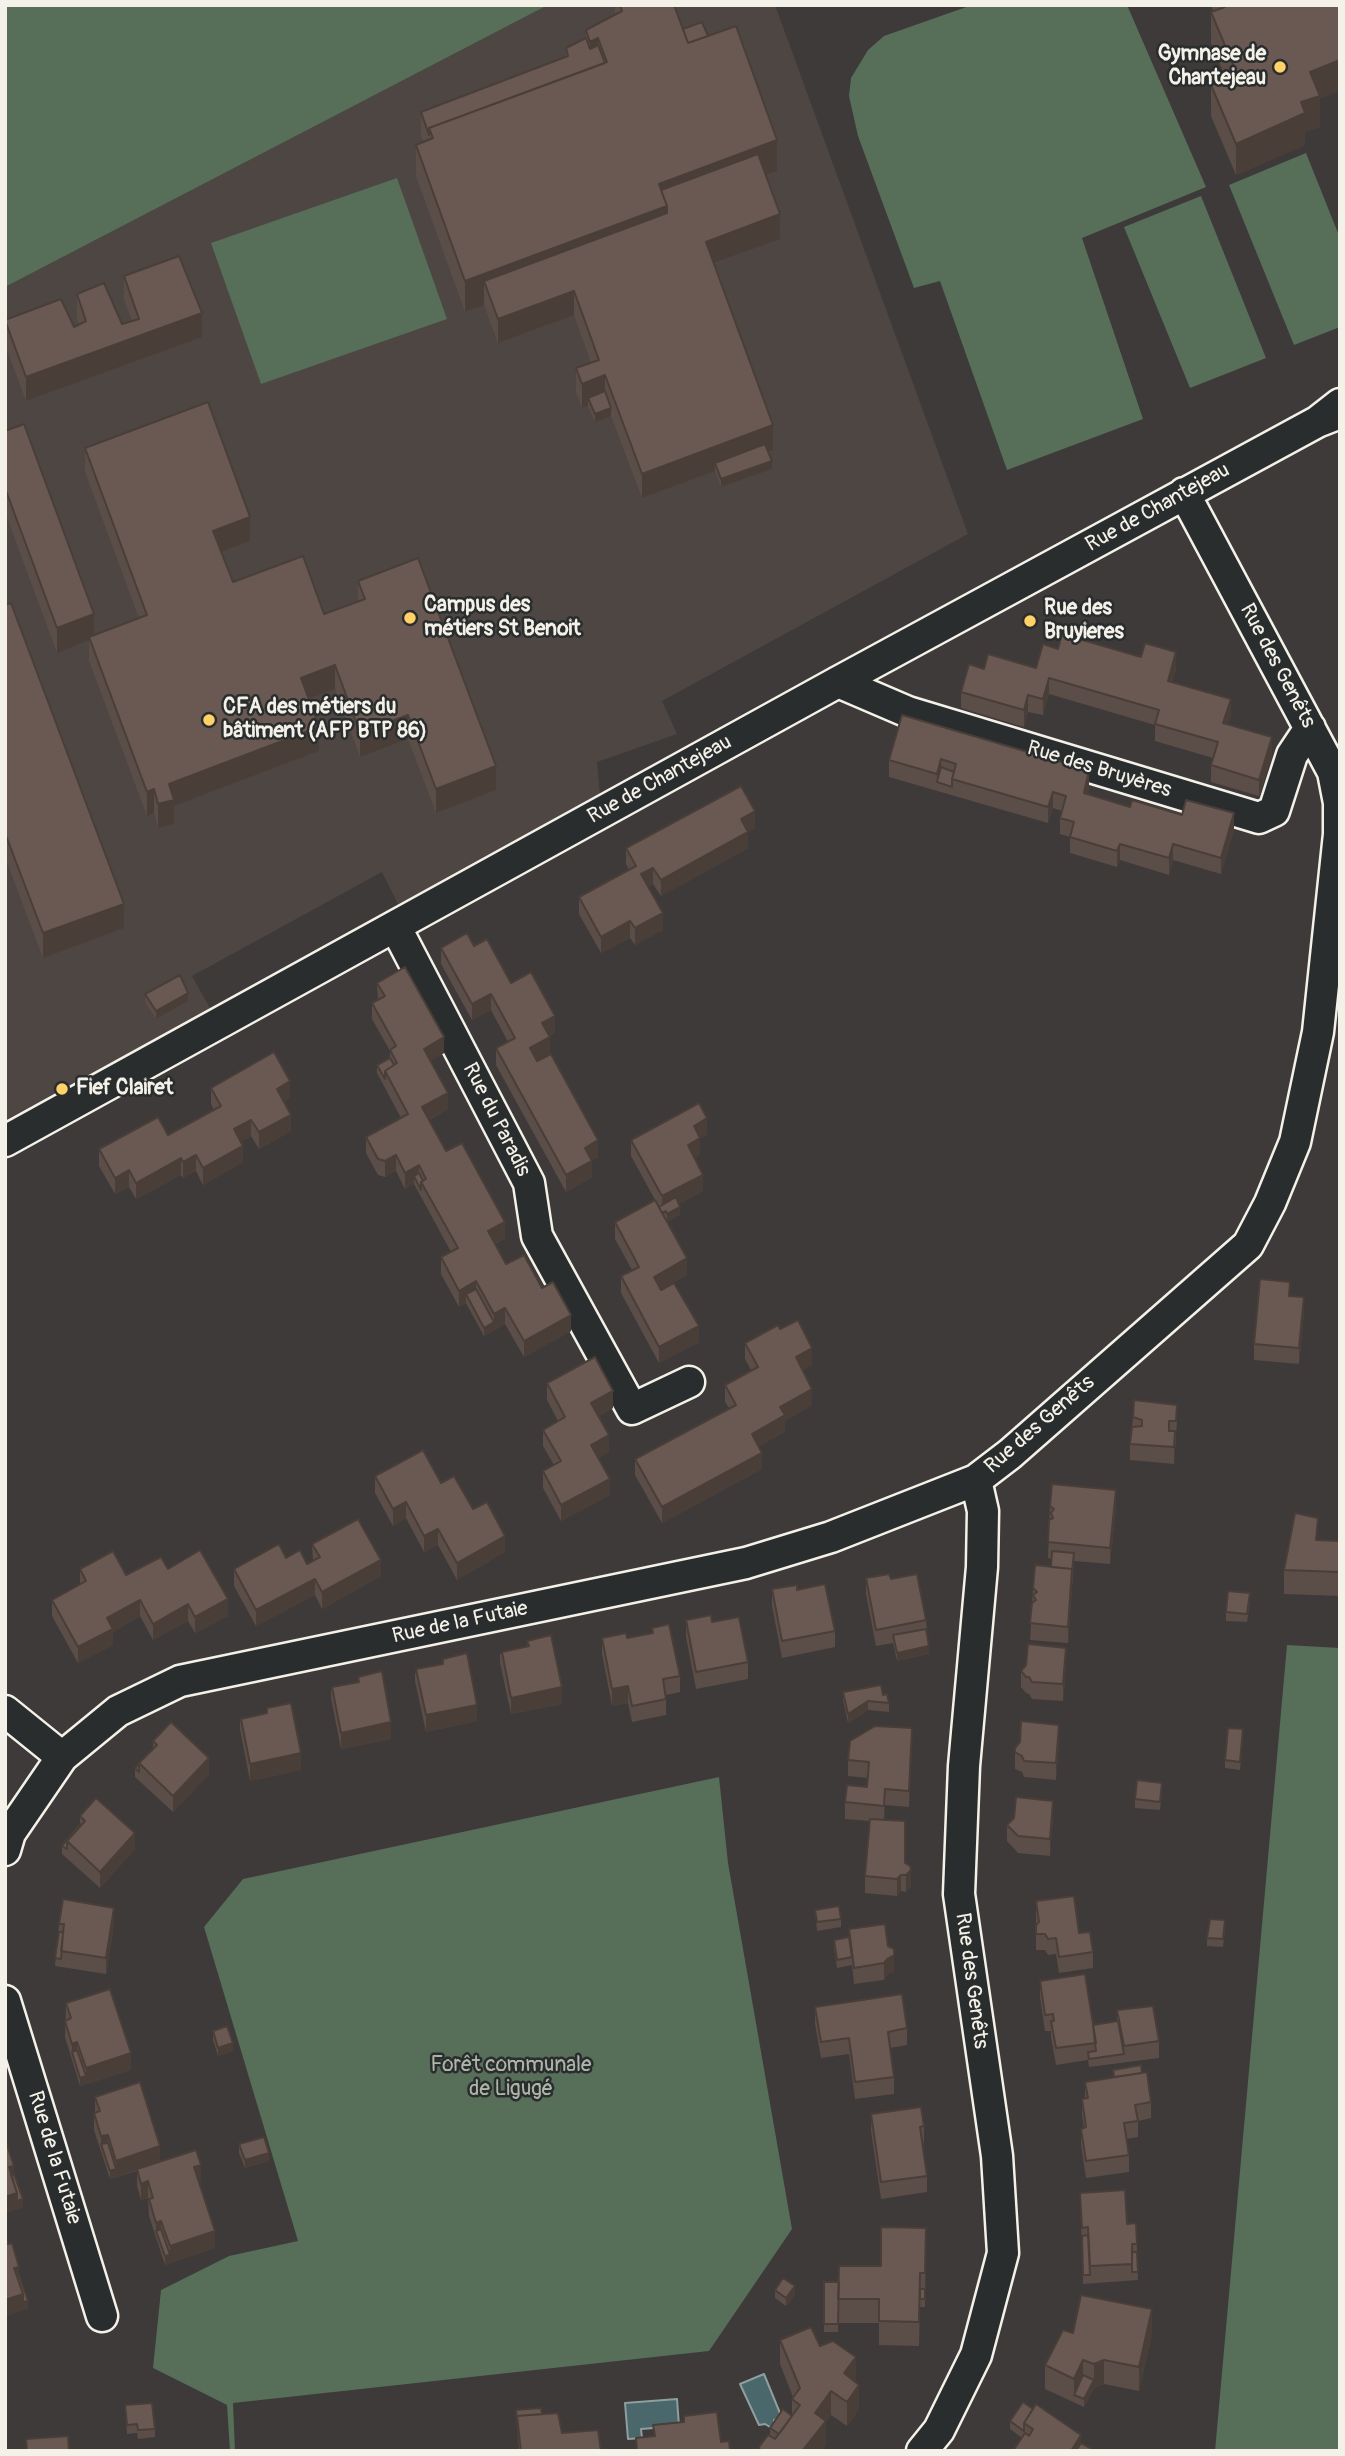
<!DOCTYPE html>
<meta charset="utf-8">
<style>
body{margin:0}
#map{position:relative;width:1345px;height:2456px;overflow:hidden;background:#3d3a39;font-family:Pangolin,sans-serif}
canvas{display:block}
.frame{position:absolute;inset:0;border:7px solid #f4f1e8;pointer-events:none}
</style>
<div id="map">
<canvas width="1345" height="2456"></canvas>
<div class="frame"></div>
</div>
<script>
const c = document.querySelector('canvas').getContext('2d');
c.lineJoin = 'round';
function fill(path, color) {
  c.fillStyle = color;
  c.fill(path, 'evenodd');
}
function toPath(rows) {
  const path = new Path2D();
  for (const r of rows) {
    path.moveTo(r[0], r[1]);
    for (let i = 2; i < r.length; i += 2) path.lineTo(r[i], r[i + 1]);
  }
  return path;
}
function strokePath(path, color, width, dash) {
  c.strokeStyle = color;
  c.lineWidth = width;
  c.lineCap = dash ? 'butt' : 'round';
  c.setLineDash(dash || []);
  c.stroke(path);
}
function write(font, color, halo, rows, align = 'center') {
  c.font = font + ' Pangolin,sans-serif';
  c.lineWidth = 5;
  c.setLineDash([]);
  c.textBaseline = 'middle';
  c.strokeStyle = halo;
  c.fillStyle = color;
  for (const [text, x, y, turn = 0] of rows) {
    c.save();
    c.translate(x, y);
    c.rotate((+turn || 0) * Math.PI / 180);
    c.textAlign = isNaN(turn) ? turn : align;
    if (halo) c.strokeText(text, 0, 0);
    c.fillText(text, 0, 0);
    c.restore();
  }
}
fill(toPath([
 [548,5,775,5,968,534,662,701,677,734,597,762,600,796,398,904,382,872,192,976,211,1010,5,1120,5,287]
]), '#4d4643');
fill(toPath([
 [5,5,548,5,5,287],
 [972,5,1127,5,1206,187,1082,238,1143,419,1007,470,940,281,914,288,858,136,849,96,851,78,868,50,884,36],
 [1306,153,1340,238,1340,327,1294,345,1229,185],
 [397,178,447,319,261,384,211,243],
 [1201,196,1266,358,1190,388,1124,227],
 [1287,1645,1340,1648,1340,2451,1215,2451],
 [719,1777,728,1863,792,2229,709,2351,233,2403,235,2451,230,2451,227,2405,153,2368,161,2290,229,2256,298,2241,204,1927,243,1879]
]), '#576e59');
const water = toPath([
 [764,2374,782,2418,774,2420,774,2426,770,2427,765,2424,759,2425,740,2384,764,2374],
 [677,2399,679,2426,641,2429,642,2438,628,2439,625,2403,677,2399]
]);
fill(water, '#4a686b');
strokePath(water, '#8e9f9d', 2);
const minor = toPath([
 [1340,404,1317,422,1340,413],
 [838,682,908,712,1259,818,1274,811,1292,755,1310,728],
 [395,926,529,1183,537,1236,632,1409,689,1382],
 [5,1141,838,682,1317,422],
 [5,1711,62,1757],
 [5,1850,10,1833,62,1757,118,1711,180,1681,746,1563,831,1537,976,1480],
 [5,2001,102,2316],
 [922,2451,939,2430,976,2355,1003,2253,997,2156,959,1894,964,1766,982,1567,983,1511,976,1480,1010,1454,1248,1245,1270,1203,1295,1142,1318,1032,1339,834,1339,803,1333,772,1184,493]
]);
strokePath(minor, '#f4f1e8', 35);
strokePath(minor, '#2a2d2e', 30);
fill(toPath([
 [615,5,674,5,683,29,708,36,777,171,766,176,780,239,713,264,773,450,768,451,772,469,721,487,715,471,642,498,611,416,595,422,588,406,582,408,576,392,576,368,591,363,574,315,498,343,484,305,465,312,416,176,416,145,423,142,421,136,421,112,566,57,566,48,586,38,586,30,615,15],
 [1211,5,1340,5,1320,99,1320,127,1305,132,1305,145,1236,175,1211,116,1211,85,1226,79,1211,43,1211,12,1213,11],
 [124,276,202,337,26,401,5,345,5,320,74,327,79,325,77,318,77,294,122,324,132,321,124,300],
 [5,431,94,635,139,618,85,472,85,448,250,541,221,552,233,582,324,614,358,602,358,581,496,790,436,813,408,739,360,757,335,689,309,699,319,751,174,806,174,824,158,828,154,813,147,816,89,661,89,640,57,653,5,512],
 [5,605,124,928,43,958,5,857],
 [1058,649,1176,669,1172,682,1231,715,1228,724,1272,754,1259,796,1211,782,1211,765,1213,758,1155,741,1155,725,1049,694,1043,715,1028,712,1024,727,961,708,961,692,984,669,1036,668],
 [902,715,1089,787,1088,794,1130,807,1234,830,1221,874,1173,860,1169,875,1120,860,1117,867,1070,853,1070,837,1060,834,1060,818,1062,811,1053,808,1048,823,889,777,889,760],
 [755,828,748,832,748,848,661,896,653,884,648,887,663,930,635,945,630,938,601,953,579,914,579,897,629,870,626,864,626,848],
 [474,946,511,983,555,1033,549,1036,550,1054,537,1061,598,1157,592,1160,592,1177,566,1192,496,1065,496,1048,508,1042,491,1010,472,1020,441,964,441,948],
 [377,983,444,1053,430,1061,448,1109,429,1120,446,1151,505,1238,495,1244,506,1264,542,1288,571,1331,524,1357,505,1324,484,1336,466,1303,459,1307,441,1274,441,1257,451,1252,414,1184,405,1189,396,1171,385,1177,378,1175,366,1153,366,1137,401,1118,377,1073,377,1065,390,1058,390,1051,372,1019,372,1003,378,1000],
 [145,994,188,1001,156,1019,145,1002],
 [211,1088,290,1098,284,1102,291,1131,259,1149,251,1136,241,1142,243,1162,203,1185,196,1171,183,1178,181,1175,136,1199,129,1187,115,1194,99,1166,99,1149,168,1135,214,1110,211,1104],
 [707,1134,700,1139,700,1155,694,1158,703,1191,679,1204,680,1215,667,1222,687,1275,661,1289,699,1342,659,1363,621,1293,621,1276,632,1270,615,1239,615,1222,659,1207,631,1156,631,1140],
 [1304,1313,1299,1364,1254,1360,1254,1344],
 [780,1329,812,1365,802,1370,812,1405,785,1421,785,1432,759,1446,762,1469,662,1523,635,1475,635,1459,729,1408,725,1402,725,1385,751,1370,745,1359,745,1343],
 [547,1383,613,1408,598,1416,609,1452,598,1458,610,1495,561,1521,543,1488,543,1471,554,1465,543,1446,543,1430,558,1421,547,1400],
 [1133,1417,1177,1421,1174,1464,1130,1460,1130,1444],
 [375,1476,441,1483,473,1509,505,1552,457,1580,438,1545,424,1552,406,1518,393,1526,375,1493],
 [1050,1506,1116,1506,1110,1564,1074,1561,1068,1643,1030,1640,1033,1588,1051,1567,1052,1559,1048,1558],
 [1318,1540,1340,1541,1340,1596,1284,1594,1284,1570],
 [312,1544,381,1576,322,1609,315,1595,256,1626,234,1586,234,1569,286,1558,307,1564,313,1561],
 [80,1569,126,1575,168,1569,228,1616,195,1633,188,1621,153,1640,140,1616,113,1632,113,1645,78,1663,52,1616,52,1600,80,1585],
 [866,1578,891,1579,926,1620,929,1654,897,1661,893,1643,876,1646,866,1594],
 [772,1589,835,1631,835,1647,782,1658,772,1606],
 [1250,1601,1247,1622,1226,1621,1226,1612],
 [686,1620,712,1622,748,1662,748,1679,696,1689,686,1637],
 [652,1628,680,1676,680,1692,666,1695,666,1715,632,1722,628,1703,612,1706,602,1654,602,1638,627,1638,652,1634],
 [527,1641,562,1704,511,1714,500,1663,500,1654,527,1646],
 [443,1659,477,1721,426,1732,415,1681,415,1673,443,1664],
 [1066,1664,1063,1701,1032,1699,1029,1694,1026,1693,1021,1687,1021,1671],
 [358,1677,391,1739,341,1749,331,1698,331,1690,358,1682],
 [843,1692,883,1695,889,1703,889,1712,868,1710,848,1723,843,1700],
 [267,1708,301,1770,250,1781,240,1729,240,1721,267,1714],
 [1243,1737,1240,1770,1225,1768,1225,1760],
 [153,1741,209,1774,173,1812,135,1777,135,1768,153,1749],
 [1059,1742,1056,1780,1024,1777,1022,1772,1015,1769,1015,1748],
 [912,1744,909,1807,885,1805,884,1820,905,1863,911,1886,906,1892,901,1891,897,1896,865,1893,865,1876,870,1821,845,1819,845,1802,867,1787,868,1778,848,1776,848,1760],
 [1162,1791,1160,1810,1135,1808,1135,1799],
 [80,1816,135,1849,100,1888,62,1854,62,1846,80,1824],
 [1053,1817,1050,1856,1018,1853,1007,1841,1007,1825],
 [1036,1901,1079,1933,1093,1952,1093,1968,1059,1973,1056,1954,1048,1955,1045,1950,1036,1950],
 [815,1910,841,1919,841,1927,817,1931],
 [59,1924,114,1924,106,1974,55,1966],
 [849,1929,888,1946,894,1972,887,1975,884,1980,854,1984,852,1965,837,1968,834,1948,834,1940,849,1937],
 [1225,1929,1223,1947,1207,1946,1207,1938],
 [1040,1981,1093,2025,1117,2021,1117,2010,1159,2041,1159,2058,1089,2067,1088,2060,1056,2065,1051,2037,1051,2031,1045,2031,1040,1997],
 [66,2003,131,2070,80,2086,65,2037],
 [815,2007,907,2028,907,2045,890,2048,894,2077,894,2094,855,2099,849,2054,821,2058,815,2024],
 [213,2031,233,2051,218,2056,213,2040],
 [1113,2070,1142,2073,1151,2102,1151,2118,1138,2121,1138,2137,1126,2139,1129,2155,1129,2172,1086,2178,1081,2145,1081,2129,1084,2128,1082,2115,1082,2099,1085,2098,1085,2082,1113,2077],
 [95,2097,160,2162,201,2181,199,2182,215,2248,165,2265,149,2216,148,2198,141,2200,137,2186,137,2171,110,2179,94,2130,94,2113,95,2113],
 [871,2114,924,2126,924,2143,923,2143,927,2176,927,2192,881,2199,871,2131],
 [239,2144,269,2161,245,2168,239,2153],
 [1080,2193,1127,2224,1136,2223,1138,2280,1083,2284],
 [926,2228,925,2307,920,2307,919,2346,879,2345,879,2323,838,2323,838,2332,824,2332,824,2282,839,2282,881,2266],
 [775,2290,795,2295,786,2306,775,2298],
 [1073,2333,1152,2334,1139,2391,1104,2384,1094,2388,1084,2407,1045,2389,1045,2365],
 [780,2340,820,2346,856,2381,859,2409,847,2426,831,2415,826,2422,826,2445,821,2451,759,2451,759,2447,770,2436,770,2428,792,2415,792,2399,793,2397,780,2364],
 [1023,2402,1081,2443,1092,2451,1022,2438,1010,2429,1010,2421],
 [125,2405,155,2429,155,2437,138,2439,137,2433,127,2434],
 [516,2410,542,2414,562,2433,601,2451,519,2451]
]), '#5b4d47');
fill(toPath([
 [598,38,598,69,590,73,590,42],
 [1340,60,1340,91,1320,99,1320,127,1305,132,1305,145,1236,175,1236,144,1301,102,1310,72],
 [777,140,777,171,667,212,667,237,484,281,484,305,465,312,465,281,659,184],
 [780,214,780,239,706,266,706,242],
 [574,291,574,315,498,343,498,319],
 [202,313,202,337,26,401,26,377],
 [605,375,605,399,588,398,588,406,582,408,582,384],
 [611,408,611,416,595,422,595,414],
 [773,425,773,450,718,470,715,463,715,471,642,498,642,474],
 [772,461,772,469,721,487,721,479],
 [250,517,250,541,213,555,213,531],
 [94,614,94,638,89,637,89,640,57,653,57,628],
 [1176,652,1176,669,1168,698,1168,681],
 [335,665,335,689,301,702,301,678],
 [1049,678,1049,694,1043,715,1043,699],
 [1028,695,1028,712,1024,727,1024,710],
 [1231,699,1231,715,1223,739,1223,723],
 [408,715,408,739,360,757,360,733],
 [319,727,319,751,174,806,174,824,158,828,158,804,169,784],
 [1272,737,1272,754,1259,796,1259,780],
 [941,759,941,776,937,782,937,774],
 [496,766,496,790,436,813,436,789],
 [1089,770,1089,787,1084,810,1084,793],
 [154,789,154,813,147,816,147,792],
 [1053,792,1053,808,1048,823,1048,807],
 [755,811,755,828,741,836,741,819],
 [1234,813,1234,830,1221,874,1221,858],
 [748,832,748,848,661,896,661,880],
 [1120,844,1120,860,1117,867,1117,851],
 [1173,844,1173,860,1169,875,1169,858],
 [653,868,653,884,641,891,641,874],
 [124,904,124,928,43,958,43,933],
 [663,913,663,930,635,945,635,928],
 [630,921,630,938,601,953,601,937],
 [188,993,188,1001,156,1019,156,1011],
 [491,994,491,1010,472,1020,472,1004],
 [555,1016,555,1033,542,1039,542,1023],
 [444,1037,444,1053,424,1065,424,1049],
 [550,1037,550,1054,530,1064,530,1048],
 [290,1081,290,1098,277,1106,277,1089],
 [448,1093,448,1109,422,1123,422,1107],
 [291,1115,291,1131,259,1149,259,1132],
 [707,1118,707,1134,700,1139,700,1155,688,1162,688,1145,694,1126],
 [251,1120,251,1136,234,1146,234,1129],
 [598,1140,598,1157,585,1164,585,1148],
 [243,1146,243,1162,203,1185,203,1168],
 [196,1155,196,1171,183,1178,183,1162],
 [396,1155,396,1171,385,1177,385,1161],
 [181,1158,181,1175,136,1199,136,1183],
 [592,1161,592,1177,566,1192,566,1175],
 [419,1165,419,1181,414,1176,414,1184,405,1189,405,1173],
 [129,1170,129,1187,115,1194,115,1178],
 [703,1175,703,1191,662,1213,662,1196],
 [680,1207,680,1215,667,1222,667,1214],
 [505,1222,505,1238,488,1247,488,1231],
 [687,1258,687,1275,654,1293,654,1277],
 [476,1281,476,1298,466,1294,466,1303,459,1307,459,1291],
 [1304,1297,1304,1313,1299,1364,1299,1348],
 [505,1308,505,1324,494,1330,494,1314],
 [571,1315,571,1331,524,1357,524,1341],
 [494,1322,494,1330,484,1336,484,1328],
 [699,1326,699,1342,659,1363,659,1347],
 [812,1348,812,1365,796,1374,796,1357],
 [812,1389,812,1405,785,1421,785,1432,752,1450,752,1434,780,1407],
 [613,1391,613,1408,591,1419,591,1403],
 [1175,1431,1175,1448,1174,1464,1174,1447],
 [609,1435,609,1452,591,1462,591,1445],
 [762,1453,762,1469,662,1523,662,1507],
 [610,1479,610,1495,561,1521,561,1505],
 [1116,1490,1116,1506,1110,1564,1110,1548],
 [406,1502,406,1518,393,1526,393,1509],
 [438,1529,438,1545,424,1552,424,1536],
 [505,1536,505,1552,457,1580,457,1563],
 [381,1560,381,1576,322,1609,322,1592],
 [1072,1569,1072,1585,1068,1643,1068,1627],
 [315,1579,315,1595,256,1626,256,1610],
 [228,1599,228,1616,195,1633,195,1617],
 [140,1600,140,1616,113,1632,113,1645,78,1663,78,1647,107,1618],
 [188,1604,188,1621,153,1640,153,1624],
 [929,1646,929,1654,897,1661,897,1653],
 [1066,1648,1066,1664,1063,1701,1063,1684],
 [628,1686,628,1703,612,1706,612,1689],
 [562,1687,562,1704,511,1714,511,1698],
 [868,1701,868,1710,848,1723,848,1714],
 [477,1705,477,1721,426,1732,426,1715],
 [391,1722,391,1739,341,1749,341,1733],
 [1059,1725,1059,1742,1056,1780,1056,1763],
 [912,1728,912,1744,909,1807,909,1791],
 [301,1753,301,1770,250,1781,250,1764],
 [209,1758,209,1774,173,1812,173,1796],
 [885,1789,885,1805,884,1823,884,1806],
 [1053,1801,1053,1817,1050,1856,1050,1839],
 [135,1833,135,1849,100,1888,100,1872],
 [911,1870,911,1886,906,1892,906,1875],
 [901,1875,901,1891,897,1896,897,1879],
 [114,1908,114,1924,106,1974,106,1958],
 [894,1955,894,1972,887,1975,884,1980,884,1963,887,1959],
 [77,2042,77,2059,72,2052,72,2044],
 [233,2043,233,2051,218,2056,218,2048],
 [131,2053,131,2070,80,2086,80,2078,86,2076,86,2068],
 [108,2135,108,2151,101,2144,101,2136],
 [160,2146,160,2163,110,2179,110,2171,116,2169,116,2161],
 [269,2153,269,2161,245,2168,245,2160],
 [201,2165,201,2181,194,2184,194,2167],
 [14,2166,14,2182,9,2167],
 [148,2181,148,2198,141,2200,141,2184],
 [17,2193,23,2199,23,2208,5,2213,5,2197],
 [161,2221,161,2237,156,2231,156,2223],
 [215,2231,215,2248,165,2265,165,2256,170,2255,170,2246],
 [19,2267,19,2284,14,2268],
 [795,2286,795,2295,786,2306,786,2298],
 [23,2294,28,2301,28,2309,5,2317,5,2300],
 [1152,2309,1152,2334,1139,2391,1139,2367],
 [856,2357,856,2381,844,2397,844,2373],
 [1083,2360,1083,2384,1074,2395,1074,2379],
 [1104,2360,1104,2384,1094,2388,1094,2364],
 [1094,2380,1094,2388,1084,2407,1084,2399],
 [859,2385,859,2409,847,2426,847,2402],
 [831,2391,831,2415,826,2422,826,2445,821,2451,802,2451,815,2413],
 [1081,2435,1081,2451,1071,2451]
]), '#4a3e39');
const building = toPath([
 [620,5,674,5,688,43,736,26,777,140,659,184,667,206,465,281,416,145,433,138,429,128,607,62,598,38,590,42,586,30,622,11,620,5],
 [1224,5,1340,5,1340,60,1310,72,1320,96,1301,102,1305,113,1236,144,1211,85,1237,74,1211,12,1225,7,1224,5],
 [702,22,708,36,688,43,683,29,702,22],
 [586,38,590,49,598,45,605,63,429,128,429,135,421,112,568,56,566,48,586,38],
 [758,154,780,214,706,242,773,425,642,474,605,375,582,384,576,368,599,360,574,291,498,319,484,281,667,213,667,206,661,190,758,154],
 [179,256,202,313,26,377,5,320,61,299,74,327,86,321,77,294,104,283,122,324,139,319,124,276,179,256],
 [605,391,611,408,595,414,588,398,605,391],
 [208,402,250,517,213,531,233,582,303,556,324,614,365,599,358,581,418,558,496,766,436,789,408,715,360,733,335,665,301,678,319,727,169,784,174,800,158,804,154,789,147,792,89,637,147,615,85,448,208,402],
 [24,424,94,614,57,628,5,488,5,431,24,424],
 [765,444,772,461,721,479,715,463,765,444],
 [11,603,124,904,43,933,5,833,5,605,11,603],
 [1062,634,1141,657,1145,643,1176,652,1168,681,1231,699,1223,723,1272,737,1259,780,1211,765,1218,742,1155,724,1159,710,1049,678,1043,699,1028,695,1024,710,961,692,969,664,984,669,988,654,1036,668,1043,644,1058,649,1062,634],
 [902,715,1089,770,1084,793,1130,807,1132,800,1182,815,1186,800,1234,813,1221,858,1173,844,1169,858,1120,844,1117,851,1070,837,1074,822,1060,818,1066,796,1053,792,1048,807,952,779,956,764,941,759,937,774,889,760,902,715],
 [941,767,954,772,952,779,952,787,937,782,941,767],
 [741,786,755,811,741,819,748,832,661,880,653,868,641,874,663,913,635,928,630,921,601,937,579,897,636,866,626,848,741,786],
 [467,933,474,946,487,939,511,983,531,972,555,1016,542,1023,550,1037,530,1048,537,1061,551,1054,598,1140,585,1148,592,1161,566,1175,496,1048,515,1038,491,994,472,1004,441,948,467,933],
 [405,967,444,1037,424,1049,448,1093,422,1107,446,1151,462,1143,505,1222,488,1231,506,1264,524,1255,542,1288,553,1282,571,1315,524,1341,505,1308,494,1314,476,1281,459,1291,441,1257,458,1248,421,1182,426,1179,419,1165,405,1173,396,1155,385,1161,378,1159,366,1137,408,1114,385,1071,397,1063,390,1050,396,1046,372,1003,385,996,377,983,405,967],
 [180,975,188,993,156,1011,145,994,180,975],
 [274,1052,290,1081,277,1089,291,1115,259,1132,251,1120,234,1129,243,1146,203,1168,196,1155,183,1162,181,1158,136,1183,129,1170,115,1178,99,1149,158,1117,168,1135,221,1106,211,1088,274,1052],
 [390,1058,394,1065,385,1071,385,1079,377,1065,390,1058],
 [699,1103,707,1118,694,1126,700,1138,688,1145,703,1175,662,1196,631,1140,699,1103],
 [419,1173,423,1181,421,1182,421,1190,414,1176,419,1173],
 [676,1197,680,1207,667,1214,666,1211,662,1213,659,1207,676,1197],
 [655,1200,687,1258,654,1277,661,1290,674,1283,699,1326,659,1347,621,1276,639,1267,615,1222,655,1200],
 [1260,1279,1290,1282,1289,1296,1304,1297,1299,1348,1254,1344,1260,1279],
 [476,1289,494,1322,484,1328,466,1294,476,1289],
 [798,1320,812,1348,796,1357,812,1389,780,1407,785,1415,752,1434,762,1453,662,1507,635,1459,736,1405,725,1385,758,1367,745,1343,778,1325,780,1329,798,1320],
 [595,1357,613,1391,591,1403,609,1435,591,1445,610,1479,561,1505,543,1471,561,1461,543,1430,565,1417,547,1383,595,1357],
 [1134,1400,1177,1405,1176,1421,1169,1421,1169,1431,1175,1431,1174,1447,1130,1444,1132,1427,1142,1426,1142,1420,1133,1417,1134,1400],
 [423,1450,441,1483,454,1476,473,1509,487,1502,505,1536,457,1563,438,1529,424,1536,406,1502,393,1509,375,1476,423,1450],
 [1052,1484,1116,1490,1110,1548,1048,1542,1049,1520,1053,1518,1051,1513,1054,1509,1050,1506,1052,1484],
 [1295,1513,1318,1518,1316,1540,1340,1541,1340,1572,1284,1570,1295,1513],
 [358,1519,381,1560,322,1592,315,1579,256,1610,234,1569,279,1544,286,1558,300,1550,307,1564,320,1557,312,1544,358,1519],
 [200,1550,228,1599,195,1617,188,1604,153,1624,140,1600,107,1618,113,1629,78,1647,52,1600,86,1581,80,1569,113,1551,126,1575,161,1557,168,1569,200,1550],
 [1052,1551,1074,1553,1072,1572,1072,1569,1051,1567,1052,1551],
 [1035,1565,1072,1569,1068,1627,1030,1623,1032,1603,1036,1600,1033,1595,1037,1592,1033,1588,1035,1565],
 [889,1574,891,1579,917,1574,926,1620,876,1630,866,1578,889,1574],
 [825,1584,835,1631,782,1641,772,1589,797,1585,797,1590,825,1584],
 [1228,1591,1250,1593,1247,1614,1226,1612,1228,1591],
 [711,1615,712,1622,739,1617,748,1662,696,1672,686,1620,711,1615],
 [669,1624,680,1676,663,1679,666,1699,632,1706,628,1686,612,1689,602,1638,626,1633,627,1638,653,1633,652,1628,669,1624],
 [926,1629,929,1646,897,1653,893,1635,926,1629],
 [551,1635,562,1687,511,1698,502,1652,529,1646,527,1641,551,1635],
 [1028,1644,1066,1648,1063,1684,1032,1682,1029,1677,1026,1677,1021,1671,1026,1665,1028,1644],
 [467,1653,477,1705,426,1715,416,1669,443,1664,443,1659,467,1653],
 [382,1671,391,1722,341,1733,332,1687,359,1682,358,1677,382,1671],
 [881,1685,883,1695,887,1694,889,1703,868,1701,848,1714,843,1692,881,1685],
 [291,1703,301,1753,250,1764,241,1719,267,1713,267,1708,291,1703],
 [1021,1721,1059,1725,1056,1763,1024,1761,1022,1756,1015,1752,1015,1748,1020,1742,1021,1721],
 [171,1722,209,1758,173,1796,139,1763,157,1745,153,1741,171,1722],
 [875,1726,912,1728,909,1791,885,1789,884,1806,845,1802,847,1785,867,1787,869,1762,848,1760,850,1741,875,1726],
 [1228,1728,1243,1729,1240,1762,1225,1760,1228,1728],
 [139,1764,139,1772,135,1768,139,1764],
 [1137,1780,1162,1783,1160,1802,1135,1799,1137,1780],
 [1016,1797,1053,1801,1050,1839,1018,1836,1007,1825,1014,1818,1016,1797],
 [96,1798,135,1833,100,1872,67,1841,85,1821,80,1816,96,1798],
 [870,1819,905,1821,905,1863,910,1866,911,1870,906,1875,901,1875,897,1879,865,1876,870,1819],
 [80,1824,81,1825,67,1841,67,1849,62,1846,80,1824],
 [1074,1896,1079,1933,1090,1932,1093,1952,1059,1957,1056,1938,1048,1939,1045,1934,1036,1934,1036,1925,1039,1922,1036,1901,1074,1896],
 [63,1899,114,1908,106,1958,61,1951,64,1924,59,1924,63,1899],
 [839,1906,841,1919,817,1922,815,1910,839,1906],
 [1210,1919,1225,1920,1223,1939,1207,1938,1210,1919],
 [885,1924,888,1946,894,1949,894,1955,887,1959,884,1963,854,1968,849,1929,885,1924],
 [59,1932,63,1932,61,1959,55,1958,59,1932],
 [849,1937,852,1957,837,1960,834,1940,849,1937],
 [1085,1974,1096,2043,1056,2048,1051,2021,1054,2021,1053,2014,1045,2015,1040,1981,1085,1974],
 [110,1989,131,2053,86,2068,77,2042,72,2044,65,2021,71,2018,66,2003,110,1989],
 [902,1994,907,2028,888,2032,894,2077,855,2082,849,2038,821,2042,815,2007,902,1994],
 [1153,2006,1159,2041,1124,2046,1117,2010,1153,2006],
 [1118,2021,1124,2054,1089,2059,1088,2052,1096,2051,1093,2025,1118,2021],
 [227,2026,233,2043,218,2048,213,2031,227,2026],
 [77,2050,86,2076,80,2078,72,2052,77,2050],
 [1141,2065,1142,2073,1114,2077,1113,2070,1141,2065],
 [1147,2072,1151,2102,1135,2105,1138,2121,1124,2123,1129,2155,1086,2161,1081,2129,1086,2127,1082,2099,1088,2098,1085,2082,1147,2072],
 [140,2082,160,2146,116,2161,108,2135,101,2136,94,2113,100,2111,95,2097,140,2082],
 [921,2107,924,2126,920,2127,927,2176,881,2182,871,2114,921,2107],
 [264,2137,269,2153,245,2160,239,2144,264,2137],
 [5,2142,6,2142,14,2166,9,2167,17,2193,5,2197,5,2142],
 [108,2143,116,2169,110,2171,101,2144,108,2143],
 [196,2150,201,2165,194,2167,215,2231,170,2246,161,2221,156,2223,149,2199,153,2198,148,2181,141,2184,137,2169,196,2150],
 [14,2174,23,2199,17,2201,17,2193,11,2175,14,2174],
 [1125,2190,1127,2224,1136,2223,1137,2244,1132,2244,1132,2264,1090,2266,1088,2227,1082,2228,1080,2193,1125,2190],
 [881,2227,926,2228,925,2273,920,2273,919,2322,879,2321,879,2299,838,2299,839,2266,881,2266,881,2227],
 [161,2229,170,2255,165,2256,156,2231,161,2229],
 [1088,2235,1090,2275,1083,2275,1082,2236,1088,2235],
 [5,2237,8,2244,12,2243,19,2267,14,2268,23,2294,5,2300,5,2237],
 [1132,2252,1137,2252,1138,2272,1132,2272,1132,2252],
 [19,2275,28,2301,23,2302,23,2294,17,2276,19,2275],
 [783,2278,795,2286,786,2298,775,2290,783,2278],
 [824,2282,839,2282,838,2324,824,2324,824,2282],
 [920,2289,925,2289,925,2299,920,2299,920,2289],
 [1081,2295,1152,2309,1139,2367,1104,2360,1094,2364,1083,2360,1074,2379,1045,2365,1063,2330,1073,2333,1081,2295],
 [811,2327,820,2346,833,2341,856,2357,844,2373,859,2385,847,2402,831,2391,815,2413,826,2421,802,2451,760,2451,759,2447,768,2435,775,2439,800,2405,792,2399,800,2388,780,2340,811,2327],
 [1083,2375,1094,2380,1084,2399,1074,2395,1083,2375],
 [1023,2402,1033,2409,1024,2423,1024,2431,1010,2421,1023,2402],
 [152,2403,155,2429,138,2430,137,2424,127,2425,125,2405,152,2403],
 [1036,2404,1081,2435,1071,2451,1013,2451,1025,2433,1029,2436,1033,2429,1024,2423,1036,2404],
 [541,2408,542,2414,517,2416,517,2424,516,2410,541,2408],
 [783,2409,792,2416,779,2434,770,2428,783,2409],
 [717,2412,721,2442,729,2441,730,2451,637,2451,636,2438,655,2436,653,2425,684,2422,684,2416,717,2412],
 [558,2413,562,2433,598,2430,601,2451,521,2451,517,2416,558,2413],
 [68,2436,69,2451,27,2451,26,2439,68,2436],
 [1081,2443,1092,2449,1091,2451,1076,2451,1081,2443]
]);
fill(building, '#6a5952');
strokePath(building, '#4a3e39', 2);
for (const [x, y, r, color] of [
 [1280,67,7,"#ffd166"],
 [410,618,7,"#ffd166"],
 [1030,621,7,"#ffd166"],
 [209,720,7,"#ffd166"],
 [62,1089,7,"#ffd166"]
]) {
  const dot = new Path2D();
  dot.arc(x, y, r, 0, 2 * Math.PI);
  c.fillStyle = color;
  c.fill(dot);
  strokePath(dot, '#2a2d2e', 2.5);
}
write('bold 21px', '#f4f1e8', '#2a2d2e', [
 ["Gymnase de",1266,55,"right"],
 ["Chantejeau",1266,79,"right"],
 ["Campus des",424,606],
 ["métiers St Benoit",424,630],
 ["Rue des",1044,609],
 ["Bruyieres",1044,633],
 ["CFA des métiers du",223,708],
 ["bâtiment (AFP BTP 86)",223,732],
 ["Fief Clairet",76,1089]
], 'left');
write('21px', '#f4f1e8', '#2a2d2e', [
 ["Rue de Chantejeau",1158,508,-29],
 ["Rue des Genêts",1277,666,62],
 ["Rue des Bruyères",1099,770,17],
 ["Rue de Chantejeau",660,780,-29],
 ["Rue du Paradis",496,1120,63],
 ["Rue des Genêts",1040,1425,-41],
 ["Rue de la Futaie",460,1623,-12],
 ["Rue des Genêts",971,1981,82],
 ["Rue de la Futaie",54,2158,73]
]);
write('21px', '#adb6a8', '#2a2d2e', [
 ["Forêt communale",511,2066],
 ["de Ligugé",511,2090]
]);
</script>
